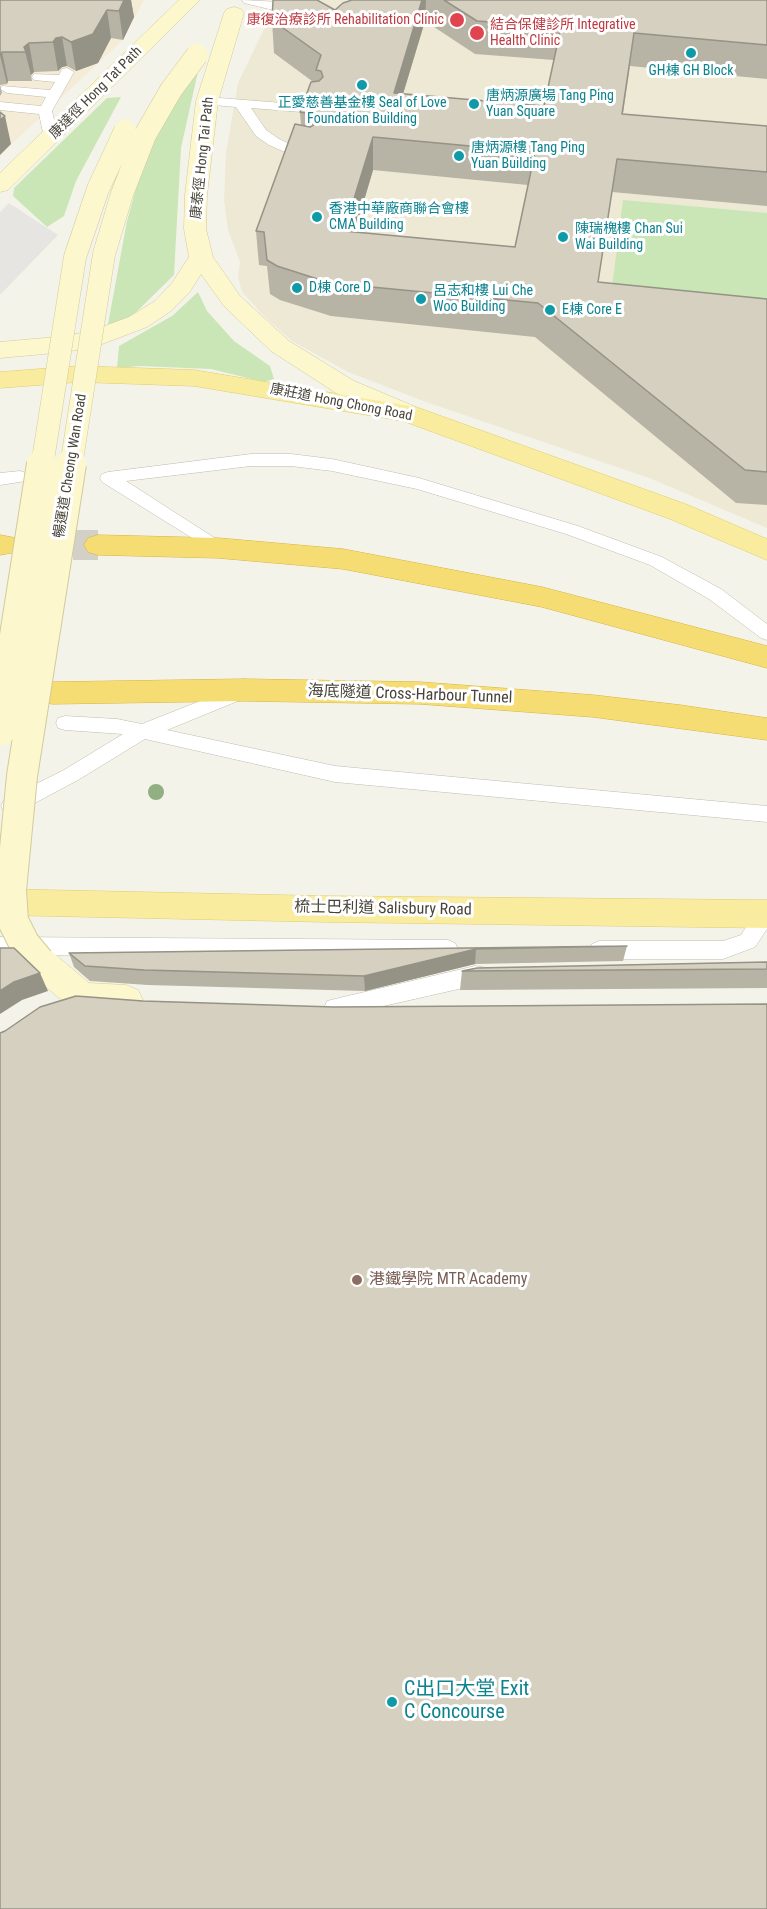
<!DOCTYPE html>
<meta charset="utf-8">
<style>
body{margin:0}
canvas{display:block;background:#f4f3ea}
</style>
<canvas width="767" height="1909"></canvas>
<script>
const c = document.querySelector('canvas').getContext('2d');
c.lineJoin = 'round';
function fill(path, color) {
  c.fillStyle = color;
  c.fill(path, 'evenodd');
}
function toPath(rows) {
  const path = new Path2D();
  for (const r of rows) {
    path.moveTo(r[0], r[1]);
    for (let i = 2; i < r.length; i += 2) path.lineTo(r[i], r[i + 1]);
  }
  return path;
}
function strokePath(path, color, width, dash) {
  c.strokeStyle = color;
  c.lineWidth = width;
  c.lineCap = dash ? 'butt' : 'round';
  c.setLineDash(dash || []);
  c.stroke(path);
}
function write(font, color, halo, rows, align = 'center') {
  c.font = font + ' "Roboto Condensed","Noto Sans TC",sans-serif';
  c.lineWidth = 6;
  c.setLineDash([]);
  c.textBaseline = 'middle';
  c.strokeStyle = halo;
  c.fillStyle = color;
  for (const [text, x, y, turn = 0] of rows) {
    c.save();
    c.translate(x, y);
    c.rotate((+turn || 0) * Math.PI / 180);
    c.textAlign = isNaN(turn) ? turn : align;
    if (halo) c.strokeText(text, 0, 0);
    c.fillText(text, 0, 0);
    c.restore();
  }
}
fill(toPath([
 [0,0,144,0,123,40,0,155]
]), '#f5ecd7');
fill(toPath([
 [278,0,767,0,767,528,649,478,426,402,348,372,292,341,265,317,242,292,238,277,240,262,228,230,224,200,226,153,238,83]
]), '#ede9d5');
fill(toPath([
 [199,67,181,148,174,275,125,323,108,324,127,221,146,153,182,84],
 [121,97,76,181,64,216,47,227,13,196,14,188,107,98],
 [623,200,767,213,767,310,611,295],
 [198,292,207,311,234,341,270,366,274,379,264,382,211,369,139,366,117,368,119,346,172,316]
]), '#cae6b6');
fill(toPath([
 [9,203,58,235,0,295,0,212]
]), '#e6e5e2');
strokePath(toPath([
 [28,545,98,545]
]), '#d2d0c7', 30, [30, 15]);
const lane = toPath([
 [242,0,281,2,304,12,298,16,244,3,242,0],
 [67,68,74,72,52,111,58,137,56,140,46,140,44,137,39,114,0,110,0,102,41,106,46,97,7,93,0,89,2,86,50,90,55,82,34,80,32,77,34,74,59,75,62,69,67,68],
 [207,97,320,106,322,109,320,112,315,113,251,108,266,130,279,139,296,147,317,151,319,154,312,158,287,153,269,145,256,136,236,107,202,104,200,101,207,97],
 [251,454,291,454,332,459,419,478,578,526,662,557,721,589,767,624,767,640,761,638,709,599,650,565,566,534,417,489,332,471,291,466,251,466,126,481,224,544,227,548,224,552,218,554,102,482,100,478,102,474,108,472,251,454],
 [20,471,26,473,28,477,26,481,0,485,0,473,20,471],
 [243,684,250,686,252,691,250,696,167,730,335,766,767,806,767,822,335,782,145,739,78,780,18,812,11,814,4,812,1,806,4,800,64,770,123,734,65,730,58,728,56,723,58,718,65,716,117,719,142,724,243,684],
 [765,905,767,906,767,929,755,947,723,959,599,959,592,956,589,950,592,944,599,941,723,941,741,935,758,908,765,905],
 [0,937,448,940,455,943,458,949,455,955,448,958,0,955,0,937],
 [475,966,494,969,498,975,494,981,335,1017,327,1015,324,1008,327,1001,335,999,475,966]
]);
const secondary = toPath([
 [179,0,200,0,8,190,0,192,0,173,179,0],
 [234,7,241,9,244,13,218,101,207,195,206,229,213,257,240,296,289,341,354,381,416,407,420,413,416,419,407,421,398,419,336,393,271,351,224,306,201,274,189,293,171,311,147,327,97,346,66,352,0,358,0,342,66,336,91,331,129,317,155,301,172,283,189,257,184,229,185,195,196,101,224,13,227,9,234,7],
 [39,947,51,951,89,983,126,985,138,990,143,1000,138,1010,126,1015,82,1012,70,1007,27,971,22,961,27,951,39,947]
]);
const primary = toPath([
 [79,366,194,370,416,407,688,505,767,539,767,560,670,519,403,421,194,386,79,382,0,388,0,372,79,366],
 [0,889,325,896,767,900,767,928,325,922,0,915,0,889]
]);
const highway = toPath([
 [0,535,16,538,20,545,16,552,0,555,0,535],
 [98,535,218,538,343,549,542,587,767,646,767,668,542,607,343,569,218,558,98,555,88,552,84,545,88,538,98,535],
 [244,679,420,682,593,695,680,705,767,718,767,740,593,717,420,704,244,701,52,704,42,701,37,693,42,685,52,682,244,679]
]);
strokePath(lane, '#c0bcad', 1);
strokePath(secondary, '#d1cb9c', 1);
strokePath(primary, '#decc6f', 1);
strokePath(highway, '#d6b443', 1);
fill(lane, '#fff');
fill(secondary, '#fcf7cd');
fill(primary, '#f9ec9f');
fill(highway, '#f6dd73');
const secondaryBridgeFar1 = toPath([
 [42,466,75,257,98,189,125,131],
 [71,466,104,254,122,194,145,135,171,90,197,55]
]);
const secondaryBridge = toPath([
 [0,731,42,464],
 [39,961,24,943,13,921,11,890,22,776,71,464]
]);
strokePath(secondaryBridgeFar1, '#d1cb9c', 23, []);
strokePath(secondaryBridge, '#d1cb9c', 32, []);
strokePath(secondaryBridgeFar1, '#fcf7cd', 22);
strokePath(secondaryBridge, '#fcf7cd', 30);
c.fillStyle = '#91af83';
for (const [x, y] of [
 [156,792]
]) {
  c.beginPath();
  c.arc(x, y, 8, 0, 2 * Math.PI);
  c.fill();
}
fill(toPath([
 [0,0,131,0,134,17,123,40,111,38,98,63,76,71,67,66,62,67,58,71,34,72,31,75,32,81,8,81,7,84,0,85,2,93,0,96],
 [352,0,767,0,767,79,630,66,623,114,767,126,767,206,612,192,598,282,767,299,767,505,736,503,535,337,331,316,280,300,270,294,267,266,259,265,256,231,301,125,300,112,312,81,274,53,272,20,335,10],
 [425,21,475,54,554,60,544,106,403,94],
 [373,170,528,185,515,247,355,232],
 [627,946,623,961,475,964,365,991,148,985,90,981,74,967,69,953],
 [767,962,767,988,460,990,462,971]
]), '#b7b3a5');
fill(toPath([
 [124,0,131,0,134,17,123,40,119,11],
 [422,0,426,0,425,21,393,127,394,93],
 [107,10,111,38,98,63,76,71,71,42],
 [62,37,67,66,62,67,58,71,53,42,56,38],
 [29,43,34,72,31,75,24,47],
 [2,52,8,81,7,84,0,55],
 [5,116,11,144,0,155,0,120],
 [373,137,373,170,345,264,344,231],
 [476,949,475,964,365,991,364,976],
 [40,973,48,991,22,1000,0,1014,0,991,14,982]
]), '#959286');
const building = toPath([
 [0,0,124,0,119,11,107,10,93,34,71,42,62,37,56,38,53,42,29,43,24,47,26,52,2,52,0,55,0,0],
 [273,0,317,0,335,10,343,3,352,0,422,0,394,93,544,106,561,27,477,21,444,0,767,0,767,45,634,33,622,114,767,126,767,172,617,159,598,282,767,299,767,472,745,470,538,303,330,283,277,266,267,260,264,232,256,231,295,124,310,127,320,121,316,115,300,112,311,82,319,81,323,77,321,71,316,70,321,55,272,20,273,0],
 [373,137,535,152,515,247,344,231,373,137],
 [0,112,5,116,0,120,0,112],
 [627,946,476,949,364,976,144,970,85,966,69,953,627,946],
 [0,948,14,948,40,973,14,982,0,991,0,948],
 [767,962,767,969,462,971,477,968,767,962],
 [76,996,143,1001,334,1007,767,1004,767,1909,0,1909,0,1033,5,1031,40,1007,76,996]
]);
fill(building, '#d5d0c0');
strokePath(building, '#959286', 1.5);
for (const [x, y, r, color] of [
 [457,20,8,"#e0444e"],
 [477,33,8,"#e0444e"],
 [691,53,6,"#0f9aa8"],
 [362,85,6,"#0f9aa8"],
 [474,104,6,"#0f9aa8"],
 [459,156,6,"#0f9aa8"],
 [317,217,6,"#0f9aa8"],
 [563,237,6,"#0f9aa8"],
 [297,288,6,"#0f9aa8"],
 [421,299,6,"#0f9aa8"],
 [550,310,6,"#0f9aa8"],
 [357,1280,6,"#8d6e63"],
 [392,1702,6,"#0f9aa8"]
]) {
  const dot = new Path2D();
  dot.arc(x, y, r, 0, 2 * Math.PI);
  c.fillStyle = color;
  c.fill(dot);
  strokePath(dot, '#fff', 2);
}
write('14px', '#be3a42', '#fff', [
 ["康復治療診所 Rehabilitation Clinic",444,20],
 ["結合保健診所 Integrative",490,25,"left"],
 ["Health Clinic",490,41,"left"]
], 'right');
write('14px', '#0d838f', '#fff', [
 ["GH棟 GH Block",691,71,"center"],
 ["唐炳源廣場 Tang Ping",486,96],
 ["Yuan Square",486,112],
 ["正愛慈善基金樓 Seal of Love",362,103,"center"],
 ["Foundation Building",362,119,"center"],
 ["唐炳源樓 Tang Ping",471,148],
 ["Yuan Building",471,164],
 ["香港中華廠商聯合會樓",329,209],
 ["CMA Building",329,225],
 ["陳瑞槐樓 Chan Sui",575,229],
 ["Wai Building",575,245],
 ["D棟 Core D",309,288],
 ["呂志和樓 Lui Che",433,291],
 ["Woo Building",433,307],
 ["E棟 Core E",562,310]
], 'left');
write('14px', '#484439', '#fff', [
 ["康達徑 Hong Tat Path",96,93,-45],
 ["康泰徑 Hong Tai Path",203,158,-84],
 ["康莊道 Hong Chong Road",341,403,11],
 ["暢運道 Cheong Wan Road",71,466,-81]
]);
write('16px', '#484439', '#fff', [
 ["海底隧道 Cross-Harbour Tunnel",410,695,2],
 ["梳士巴利道 Salisbury Road",383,909,1]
]);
write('16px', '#785e54', '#fff', [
 ["港鐵學院 MTR Academy",369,1280]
], 'left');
write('20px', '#0d838f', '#fff', [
 ["C出口大堂 Exit",404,1690],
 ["C Concourse",404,1713]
], 'left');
</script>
